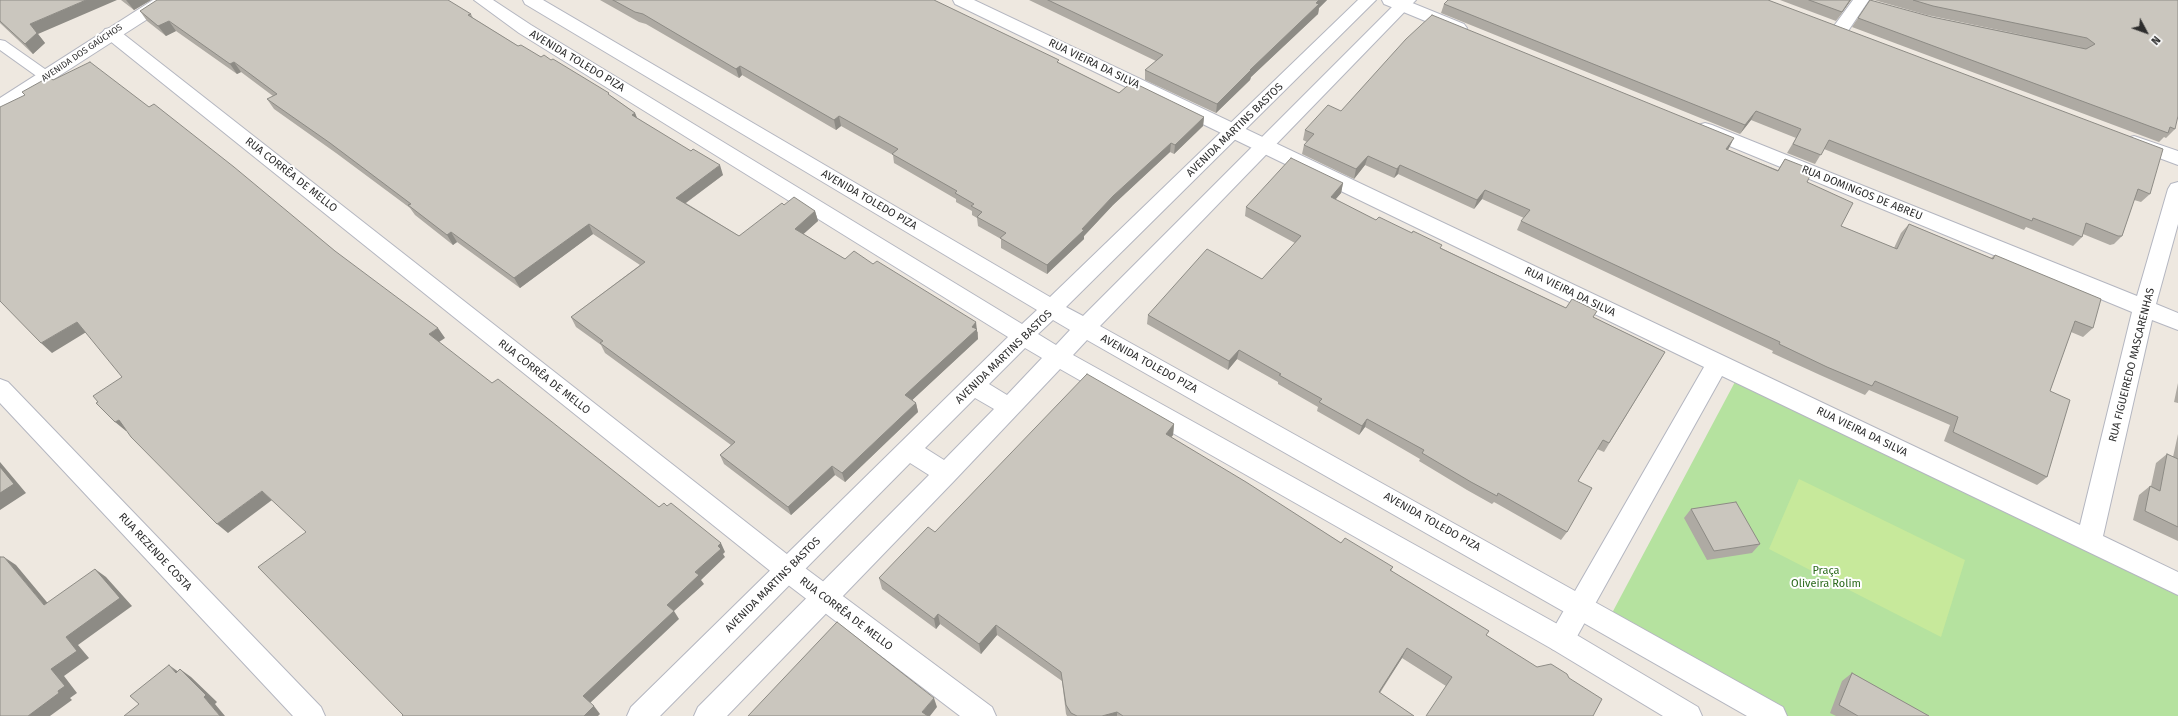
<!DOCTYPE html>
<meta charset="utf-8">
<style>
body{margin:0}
#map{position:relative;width:2178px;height:716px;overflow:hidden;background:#eee8e0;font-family:"Fira Sans",sans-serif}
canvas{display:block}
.north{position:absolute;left:2126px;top:12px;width:40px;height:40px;-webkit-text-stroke:3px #fff;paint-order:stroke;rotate:131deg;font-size:11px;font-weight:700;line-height:16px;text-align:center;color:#2d2d2d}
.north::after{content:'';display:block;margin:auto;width:14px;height:18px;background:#2d2d2d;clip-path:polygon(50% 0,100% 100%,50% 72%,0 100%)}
</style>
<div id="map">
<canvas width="2178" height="716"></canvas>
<div class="north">N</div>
</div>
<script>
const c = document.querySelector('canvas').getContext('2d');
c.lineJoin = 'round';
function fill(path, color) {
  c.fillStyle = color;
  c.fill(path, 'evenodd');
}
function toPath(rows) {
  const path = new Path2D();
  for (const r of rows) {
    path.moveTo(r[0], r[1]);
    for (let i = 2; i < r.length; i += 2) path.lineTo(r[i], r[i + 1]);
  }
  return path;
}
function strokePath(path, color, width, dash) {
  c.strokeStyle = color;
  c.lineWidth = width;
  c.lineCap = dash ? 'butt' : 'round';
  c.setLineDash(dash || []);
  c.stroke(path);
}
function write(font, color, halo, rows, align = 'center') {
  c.font = font + ' "Fira Sans",sans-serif';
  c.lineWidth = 4;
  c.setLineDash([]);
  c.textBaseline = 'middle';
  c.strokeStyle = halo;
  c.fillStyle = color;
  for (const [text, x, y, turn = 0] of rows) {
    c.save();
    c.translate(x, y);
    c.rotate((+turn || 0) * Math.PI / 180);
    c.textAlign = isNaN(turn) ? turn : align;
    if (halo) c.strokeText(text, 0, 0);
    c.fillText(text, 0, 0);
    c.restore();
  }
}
fill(toPath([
 [1736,380,2178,595,2178,716,1788,716,1612,613]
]), '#b5e29f');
fill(toPath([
 [1799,479,1965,560,1941,637,1769,549]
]), '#c7e99b');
const lane = toPath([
 [0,40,5,41,52,74,54,77,52,80,42,80,0,50,0,40]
]);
const street = toPath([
 [953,0,974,0,2080,525,2132,312,1698,133,1696,129,1698,125,1705,123,1712,125,2137,296,2168,189,2171,184,2178,182,2178,224,2156,304,2178,313,2178,330,2152,320,2103,536,2178,572,2178,595,1722,376,1570,649,1561,652,1552,649,1548,640,1552,631,1704,367,955,4,953,0],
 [1382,0,1405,0,1464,24,1467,28,1464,32,1458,33,1452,32,1384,4,1382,0],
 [1853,0,1869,0,1846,34,1840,35,1834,34,1831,30,1853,0],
 [111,28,117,29,797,562,992,707,996,716,960,716,779,578,105,37,102,33,105,29,111,28],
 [2134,136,2178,151,2178,165,2127,146,2125,142,2127,138,2134,136],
 [0,379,8,382,321,707,325,716,293,716,0,403,0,379]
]);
const secondary = toPath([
 [153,0,173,0,171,4,6,110,0,112,0,98,153,0],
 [474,0,493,0,531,25,1022,324,1037,310,525,4,523,0,543,0,1050,297,1358,0,1376,0,1066,307,1083,316,1399,0,1416,0,1100,326,1783,707,1787,716,1747,716,1087,340,1073,355,1570,631,1698,707,1702,716,1663,716,1552,649,1060,369,954,481,727,716,694,716,698,707,929,475,910,463,660,716,627,716,631,707,1008,337,519,33,474,0],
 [1053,320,1070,330,1056,345,1038,334,1053,320],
 [1025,348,1042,358,1007,395,989,384,1025,348],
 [975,398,994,409,944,460,925,448,975,398]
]);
strokePath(lane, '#b4b6c0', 2);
strokePath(street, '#b4b6c0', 2);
strokePath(secondary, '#b4b6c0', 2);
fill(lane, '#fff');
fill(street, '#fff');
fill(secondary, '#fff');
fill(toPath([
 [0,0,38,34,45,43,33,54,0,23],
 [121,0,151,0,134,10],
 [600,0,934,0,1059,63,1119,93,1204,117,1203,126,1174,154,1170,152,1113,205,1084,236,1084,239,1047,274,1001,248,1001,239,978,226,977,218,972,215,972,211,956,202,956,199,894,163,893,155,841,126,836,130,742,75,739,78,646,24,639,22],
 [1029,0,1327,0,1319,8,1318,14,1251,77,1250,80,1216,113,1145,80,1145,70,1156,61],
 [1768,0,2150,194,2141,202,2134,200,2122,236,2114,244,2110,245,2083,234,2082,237,2073,246,2026,227,2024,230,1824,149,1815,164,1787,153,1796,138,1751,120,1740,134,1441,13,1444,4],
 [1780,0,1851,0,1836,21],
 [1874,0,2178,0,2175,129,2166,138,2164,137,2159,142,1852,27,1858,18,1932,17,2080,47,2079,47,1927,15],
 [140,11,471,14,473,18,518,46,541,57,611,96,635,113,637,118,723,175,686,203,739,236,784,205,815,211,818,221,803,234,845,259,978,332,978,339,912,400,916,403,918,412,845,482,835,475,791,515,724,464,720,455,731,445,605,353,601,345,576,327,571,317,640,265,593,234,520,288,457,242,453,245,415,215,410,208,336,153,274,109,267,99,273,96,241,72,237,74,176,31,166,36,147,21],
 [1341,111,1729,148,1727,150,1778,170,1785,159,1807,182,1841,226,1894,248,1901,233,1909,224,1991,258,1995,255,2093,328,2083,337,2071,332,2050,391,2047,477,2037,485,1944,441,1950,425,1869,390,1865,395,1820,375,1772,353,1773,351,1517,230,1521,221,1524,218,1482,199,1474,209,1398,174,1394,178,1365,165,1354,179,1302,154,1304,145,1307,142,1303,140,1305,130],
 [1343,183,1341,193,1335,200,1376,220,1441,248,1566,308,1597,311,1593,317,1665,352,1604,452,1597,449,1578,481,1567,532,1561,540,1494,502,1492,504,1467,490,1419,461,1420,459,1365,427,1359,435,1317,411,1318,407,1278,384,1278,382,1237,359,1228,370,1147,324,1148,315,1262,279,1295,243,1245,216,1246,207],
 [2178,383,2178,403,2174,402],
 [1174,424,1173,435,1171,437,1341,543,1393,567,1391,571,1489,631,1446,686,1402,658,1380,693,1414,716,1067,716,1066,714,1062,681,997,635,981,654,940,624,936,629,882,589,879,578,935,532],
 [2178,434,2178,541,2133,520,2139,495,2150,486,2151,486,2156,463,2167,454,2173,457],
 [1691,509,1760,544,1752,553,1707,560,1684,518],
 [1852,673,1929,716,1836,716,1830,713,1842,681]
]), '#aeaaa3');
fill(toPath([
 [86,0,117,0,38,34,45,43,33,54,25,44,30,24],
 [126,0,151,0,134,10],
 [1319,0,1327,0,1319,8,1318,14,1251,77,1250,80,1216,113,1217,104,1250,70],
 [1850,0,1851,0,1836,21],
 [169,21,176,31,166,36,158,26],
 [234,62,241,72,237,74,230,64],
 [740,66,742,75,739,78,736,69],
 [1756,111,1751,120,1740,134,1745,125],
 [635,113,639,123,632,115],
 [839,116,841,126,836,130,834,120],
 [1204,117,1203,126,1174,154,1175,145],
 [1734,138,1729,148,1720,158,1726,149],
 [1171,143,1170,152,1113,205,1084,236,1084,239,1047,274,1047,265,1082,229,1113,196],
 [1368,156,1365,165,1354,179,1356,169],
 [720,165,723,175,680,207,676,198],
 [1400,165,1398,174,1394,178,1397,169],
 [1343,183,1341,193,1329,207,1331,197],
 [1485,190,1482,199,1474,209,1477,200],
 [815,211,818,221,798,239,795,229],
 [589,224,593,234,520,288,514,278],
 [451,232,457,242,453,245,447,235],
 [77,322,88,331,52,353,41,343],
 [976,322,978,339,907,405,905,395],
 [438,328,445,338,436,344,429,334],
 [1239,350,1237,359,1228,370,1229,361],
 [916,403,918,412,845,482,842,473],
 [1367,419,1365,427,1359,435,1362,426],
 [119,420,129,429,126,431,115,422],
 [1174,424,1173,435,1165,445,1166,434],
 [0,462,26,493,0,510],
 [832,466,835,475,791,515,788,507],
 [262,491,272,500,228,533,217,524],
 [721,543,725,552,723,554,725,557,701,580,704,584,674,611,679,619,589,704,583,696,667,605,718,546],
 [4,557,16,565,56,613,44,605],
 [95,569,106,577,132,606,78,645,89,658,64,676,77,693,70,698,72,700,50,716,28,716,58,691,51,669],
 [938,614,940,624,936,629,934,619],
 [996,625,997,635,981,654,979,644],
 [1407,648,1402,658,1374,701,1379,692],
 [169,665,180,673,176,673],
 [180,669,191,677,217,702,215,704,225,716,220,716],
 [934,698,937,707,930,716,924,716,922,712],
 [594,706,600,714,598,716,584,716],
 [1117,712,1117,716,1102,716]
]), '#8d8b85');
const building = toPath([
 [0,0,86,0,30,24,37,33,25,44,0,21,0,0],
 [157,0,448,0,471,14,468,15,518,46,521,45,541,57,544,55,551,60,553,59,609,93,608,94,635,113,632,115,691,151,693,149,720,165,676,198,739,236,782,203,784,205,794,197,815,211,795,229,845,259,854,251,873,264,877,261,976,322,972,327,977,329,905,395,916,403,842,473,832,466,788,507,720,455,735,442,600,343,603,341,571,317,645,262,589,224,514,278,451,232,447,235,408,205,411,204,330,143,267,99,277,94,234,62,230,64,169,21,158,26,140,11,157,0],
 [613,0,934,0,1059,60,1057,62,1119,93,1132,82,1204,117,1175,145,1171,143,1113,196,1082,229,1084,230,1047,265,1000,238,1006,233,977,217,982,212,971,206,974,204,955,193,957,191,892,154,898,149,839,116,834,120,740,66,736,69,643,14,635,12,613,0],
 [1048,0,1319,0,1316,3,1319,4,1250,70,1251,70,1217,104,1145,70,1163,55,1048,0],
 [1448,0,1768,0,2163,149,2150,194,2138,189,2122,236,2118,236,2086,223,2082,237,2033,218,2032,221,1829,140,1821,155,1793,144,1801,129,1756,111,1745,125,1444,4,1448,0],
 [1809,0,1850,0,1842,12,1809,0],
 [1870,0,1932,17,2086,49,2095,44,2087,38,1933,6,1913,0,2178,0,2178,116,2175,129,2170,127,2168,133,1858,18,1870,0],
 [1432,15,1734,138,1726,149,1778,171,1785,159,1813,170,1807,182,1853,203,1841,226,1897,249,1909,224,1993,259,1995,255,2101,299,2093,328,2075,321,2050,391,2070,400,2047,477,1953,432,1958,417,1875,381,1872,386,1827,367,1779,344,1780,342,1521,221,1530,210,1485,190,1477,200,1400,165,1397,169,1368,156,1356,169,1304,145,1314,134,1305,130,1328,105,1341,111,1406,39,1432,15],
 [90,62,149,107,154,104,234,167,335,251,438,328,429,334,492,383,498,379,659,507,664,503,667,506,671,503,721,543,718,546,721,549,695,572,699,575,667,605,674,611,583,696,594,706,584,716,402,716,403,715,258,567,306,532,262,491,217,524,131,437,119,420,115,422,96,403,98,402,93,396,122,377,77,322,41,343,0,301,0,107,25,95,22,92,49,77,53,80,90,62],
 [1291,158,1343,183,1331,197,1376,220,1379,217,1412,233,1413,231,1442,245,1440,248,1566,308,1572,299,1597,311,1593,317,1665,352,1609,443,1603,440,1578,481,1592,488,1567,532,1498,493,1497,496,1471,482,1422,453,1424,450,1367,419,1362,426,1319,402,1322,399,1279,375,1281,374,1239,350,1229,361,1148,315,1207,249,1262,279,1301,236,1246,207,1291,158],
 [1087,374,1174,424,1166,434,1246,482,1341,543,1345,538,1393,567,1390,570,1489,631,1486,635,1537,667,1551,664,1567,674,1569,678,1602,699,1593,716,1426,716,1452,677,1407,648,1379,692,1414,716,1123,716,1117,712,1102,716,1077,716,1071,713,1066,705,1061,672,996,625,979,644,938,614,934,619,879,578,928,527,935,532,1087,374],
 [2167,454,2178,459,2178,527,2145,511,2150,486,2160,491,2167,454],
 [0,467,14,484,0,493,0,467],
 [1736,502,1760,544,1714,551,1691,509,1736,502],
 [0,557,4,557,44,605,95,569,120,598,66,637,77,651,51,669,65,686,58,691,59,693,28,716,0,716,0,557],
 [837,622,934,698,922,712,928,716,748,716,837,622],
 [169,665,176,673,180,669,206,695,204,697,220,716,124,716,139,704,130,696,169,665],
 [1852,673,1929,716,1858,716,1839,705,1852,673]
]);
fill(building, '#cac6be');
strokePath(building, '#8d8b85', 1);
write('9px', '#2d2d2d', '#fff', [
 ["AVENIDA DOS GAÚCHOS",82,53,-34]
]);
write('11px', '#2d2d2d', '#fff', [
 ["AVENIDA TOLEDO PIZA",577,61,31],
 ["RUA VIEIRA DA SILVA",1094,64,26],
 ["AVENIDA MARTINS BASTOS",1235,130,-44],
 ["RUA CORRÊA DE MELLO",291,175,38],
 ["RUA DOMINGOS DE ABREU",1862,193,22],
 ["AVENIDA TOLEDO PIZA",869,200,30],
 ["RUA VIEIRA DA SILVA",1570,292,26],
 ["AVENIDA MARTINS BASTOS",1004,357,-44],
 ["AVENIDA TOLEDO PIZA",1149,364,29],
 ["RUA FIGUEIREDO MASCARENHAS",2132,365,-76],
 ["RUA CORRÊA DE MELLO",544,377,38],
 ["RUA VIEIRA DA SILVA",1862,432,26],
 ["AVENIDA TOLEDO PIZA",1432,522,29],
 ["RUA REZENDE COSTA",155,552,47],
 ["AVENIDA MARTINS BASTOS",773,585,-45],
 ["RUA CORRÊA DE MELLO",846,614,37]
]);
write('11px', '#2c6a1d', '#fff', [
 ["Praça",1826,571],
 ["Oliveira Rolim",1826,584]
]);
</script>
